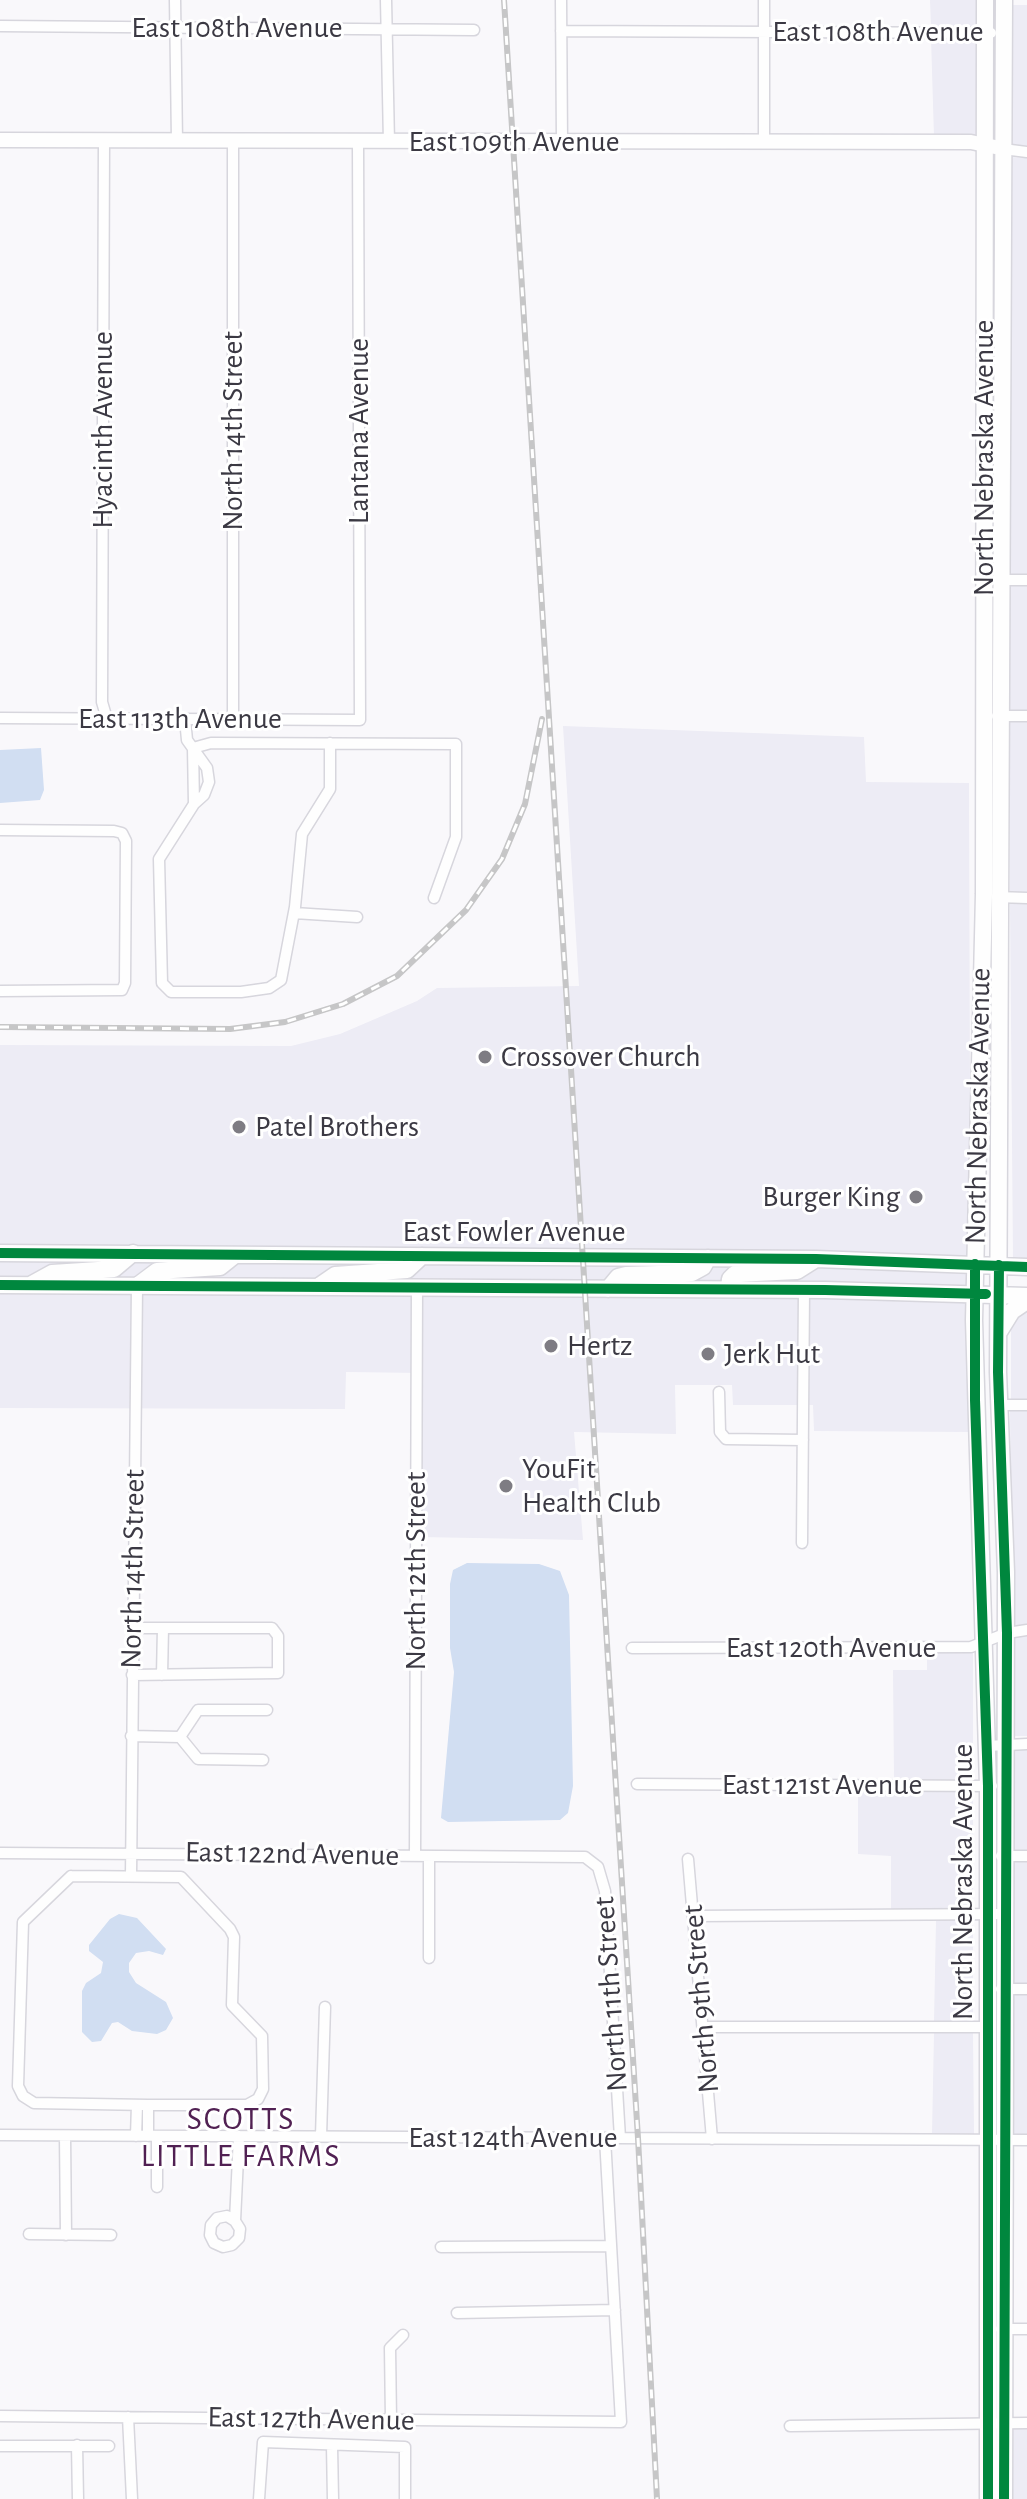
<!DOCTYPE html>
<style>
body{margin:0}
canvas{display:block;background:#f9f8fb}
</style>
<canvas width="1027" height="2499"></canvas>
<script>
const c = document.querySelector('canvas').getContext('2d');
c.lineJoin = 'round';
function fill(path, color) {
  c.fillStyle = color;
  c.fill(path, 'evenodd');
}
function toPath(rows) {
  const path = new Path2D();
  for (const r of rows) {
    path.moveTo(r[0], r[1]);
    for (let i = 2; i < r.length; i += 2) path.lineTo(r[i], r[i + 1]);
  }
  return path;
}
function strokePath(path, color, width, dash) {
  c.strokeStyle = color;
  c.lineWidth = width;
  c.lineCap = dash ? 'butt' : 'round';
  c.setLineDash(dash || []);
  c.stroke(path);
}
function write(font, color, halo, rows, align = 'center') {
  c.font = font + ' "Alegreya Sans",sans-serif';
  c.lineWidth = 6;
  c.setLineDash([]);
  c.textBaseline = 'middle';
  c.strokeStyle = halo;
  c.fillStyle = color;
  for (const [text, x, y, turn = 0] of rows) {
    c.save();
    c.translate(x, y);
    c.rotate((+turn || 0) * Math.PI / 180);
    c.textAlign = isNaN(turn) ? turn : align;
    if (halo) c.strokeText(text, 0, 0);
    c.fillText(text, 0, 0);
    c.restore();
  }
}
fill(toPath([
 [930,0,978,0,978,27,931,27],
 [1010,5,1027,5,1027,147,1010,145],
 [931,38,978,38,978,137,934,137],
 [1010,157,1027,158,1027,575,1010,575],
 [1010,586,1027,586,1027,711,1010,711],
 [1010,721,1027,721,1027,892,1010,892],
 [563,726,864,737,866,782,969,783,971,1432,814,1431,813,1405,733,1405,732,1385,675,1385,676,1434,574,1432,583,1540,420,1537,422,1373,346,1372,345,1409,0,1408,0,1045,291,1046,340,1034,417,1001,437,988,579,986],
 [1010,903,1027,903,1027,1262,1013,1261],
 [1027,1307,1027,1400,1011,1400,1011,1322],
 [1010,1411,1027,1411,1027,1624,1012,1626],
 [1027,1635,1027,1736,1011,1736,1012,1637],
 [973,1652,973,1781,894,1780,893,1670,927,1670,927,1653],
 [1011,1747,1027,1747,1027,1851,1010,1851],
 [858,1791,973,1792,973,1909,891,1909,891,1856,858,1854],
 [1010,1862,1027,1862,1027,1984,1010,1984],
 [936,1920,973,1920,973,2022,934,2022],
 [1010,1995,1027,1995,1027,2134,1010,2134],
 [934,2033,973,2033,974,2134,932,2134],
 [1009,2428,1027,2429,1027,2499,1009,2499]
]), '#edecf5');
fill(toPath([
 [41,748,44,790,40,800,0,803,0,750],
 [467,1563,539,1564,560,1571,569,1595,573,1786,568,1813,560,1820,448,1822,441,1818,454,1672,450,1648,450,1584,453,1570],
 [119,1914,137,1918,166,1949,163,1955,149,1951,136,1953,129,1963,129,1972,136,1983,166,2002,173,2018,166,2030,157,2034,132,2031,118,2022,112,2023,101,2041,92,2042,82,2032,82,1991,86,1983,101,1973,103,1962,89,1951,89,1945,110,1919]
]), '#d1def2');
const street = toPath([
 [175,0,177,141],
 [386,0,389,142],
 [561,0,562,142],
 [0,26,474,30],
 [561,31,991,33],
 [104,140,102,702,107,719],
 [233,142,233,721],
 [764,142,764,0],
 [1003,149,1027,152],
 [997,580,1027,580],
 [997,716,1027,716],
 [0,718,360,720,358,142],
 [185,719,187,740,207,768,209,782,204,795,194,804,159,859,162,983,171,992,241,992,269,988,281,980,295,907,302,834,330,789,330,743],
 [193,748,211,743,456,744,456,837,434,898],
 [193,748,194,804],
 [0,830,114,831,122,833,126,841,125,983,122,990,0,991],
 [997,897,1027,898],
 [294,913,357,917],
 [719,1392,720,1432,726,1439,803,1440],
 [999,1405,1027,1405],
 [802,1543,804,1290],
 [632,1648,971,1647,1007,1633,1027,1630],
 [132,1675,278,1673,278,1636,272,1628,132,1628],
 [162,1675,163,1628],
 [131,1736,180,1737,198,1759,263,1760],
 [180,1737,198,1710,267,1710],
 [987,1746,1027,1744],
 [637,1784,992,1786],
 [0,1853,585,1857,598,1867,605,1891,620,2138],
 [415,1856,417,1287],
 [429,1856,429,1958],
 [1001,1856,1027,1856],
 [688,1859,712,2139],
 [71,1876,181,1877,230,1929,234,1937,232,2005,262,2036,263,2089,258,2099,247,2105,148,2105,34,2103,23,2096,18,2086,23,1922,71,1876],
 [131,1876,137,1286],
 [695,1916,1005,1914],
 [1001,1989,1027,1989],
 [705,2027,991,2027],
 [148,2105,148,2136],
 [0,2135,1027,2140],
 [65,2136,66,2235],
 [136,2136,137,2105],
 [321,2136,325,2007],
 [157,2137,157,2187],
 [235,2221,227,2216,217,2218,211,2225,210,2235,214,2243,223,2247,232,2245,239,2238,240,2229,235,2221,239,2136],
 [29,2234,111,2235],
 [441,2247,610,2246],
 [457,2313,615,2310],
 [1001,2329,1027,2329],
 [0,2416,621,2422,605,2138],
 [128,2417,132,2499],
 [391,2420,390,2348,403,2335],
 [790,2426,1027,2423],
 [77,2445,78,2499],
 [0,2446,109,2446],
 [332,2446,333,2499],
 [259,2499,263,2442,405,2447,405,2499]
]);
const secondary = toPath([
 [0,140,971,142,995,147]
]);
const primary = toPath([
 [985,0,984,894,974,1320,988,1786,988,2499],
 [1004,0,998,1372,1006,1572,1004,2499],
 [0,1253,816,1259,1027,1267],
 [32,1284,52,1273,114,1269,133,1253],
 [0,1285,825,1290,1027,1296],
 [137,1286,157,1271,220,1267,235,1255],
 [319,1286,335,1275,407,1270,422,1256],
 [608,1289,618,1277,626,1275,692,1273,703,1267,708,1258],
 [729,1289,730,1279,735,1274,797,1271,816,1259],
 [999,1332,1012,1311,1027,1301]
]);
strokePath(street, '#d7d6dd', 13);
strokePath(secondary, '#d7d6dd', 17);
strokePath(primary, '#d7d6dd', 19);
strokePath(street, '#fefefe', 10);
strokePath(secondary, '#fefefe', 14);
strokePath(primary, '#fefefe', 16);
const rail = toPath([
 [504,0,638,2138,657,2499],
 [0,1027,230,1029,285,1022,343,1004,397,976,466,910,502,859,525,804,542,719]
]);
strokePath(rail, '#c6c6c7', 6);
strokePath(rail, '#fff', 3, [9]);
strokePath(toPath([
 [0,1253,816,1259,1027,1267],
 [975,1264,975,1400,988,1786,988,2499],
 [999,1265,998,1372,1007,1633,1004,2499],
 [0,1285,825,1290,986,1294]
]), '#00873e', 10);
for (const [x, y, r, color] of [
 [485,1057,8,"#7e7c83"],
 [239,1127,8,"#7e7c83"],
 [916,1197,8,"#7e7c83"],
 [551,1346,8,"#7e7c83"],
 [708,1354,8,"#7e7c83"],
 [506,1486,8,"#7e7c83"]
]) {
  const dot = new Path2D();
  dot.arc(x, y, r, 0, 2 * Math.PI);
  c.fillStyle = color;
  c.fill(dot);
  strokePath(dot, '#fff', 3);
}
write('30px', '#3b3943', '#fff', [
 ["East 108th Avenue",237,28],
 ["East 108th Avenue",878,32],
 ["East 109th Avenue",514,142],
 ["Hyacinth Avenue",103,430,-90],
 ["North 14th Street",233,431,-90],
 ["Lantana Avenue",359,431,-90],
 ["North Nebraska Avenue",984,458,-90],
 ["East 113th Avenue",180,719],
 ["North Nebraska Avenue",978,1106,-89],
 ["East Fowler Avenue",514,1232],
 ["North 14th Street",133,1569,-89],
 ["North 12th Street",416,1571,-90],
 ["East 120th Avenue",831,1648],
 ["East 121st Avenue",822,1785],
 ["East 122nd Avenue",292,1854,1],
 ["North Nebraska Avenue",963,1882,-90],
 ["North 11th Street",611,1994,-94],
 ["North 9th Street",701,1999,-95],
 ["East 124th Avenue",513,2138],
 ["East 127th Avenue",311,2419,1]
]);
write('30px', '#3b3943', '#fff', [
 ["Crossover Church",501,1057],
 ["Patel Brothers",255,1127],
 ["Burger King",900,1197,"right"],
 ["Hertz",567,1346],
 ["Jerk Hut",724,1354],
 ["YouFit",522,1469],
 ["Health Club",522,1503]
], 'left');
c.letterSpacing = '2px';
write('32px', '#512153', '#fff', [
 ["SCOTTS",241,2119],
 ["LITTLE FARMS",241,2156]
]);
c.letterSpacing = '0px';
</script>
